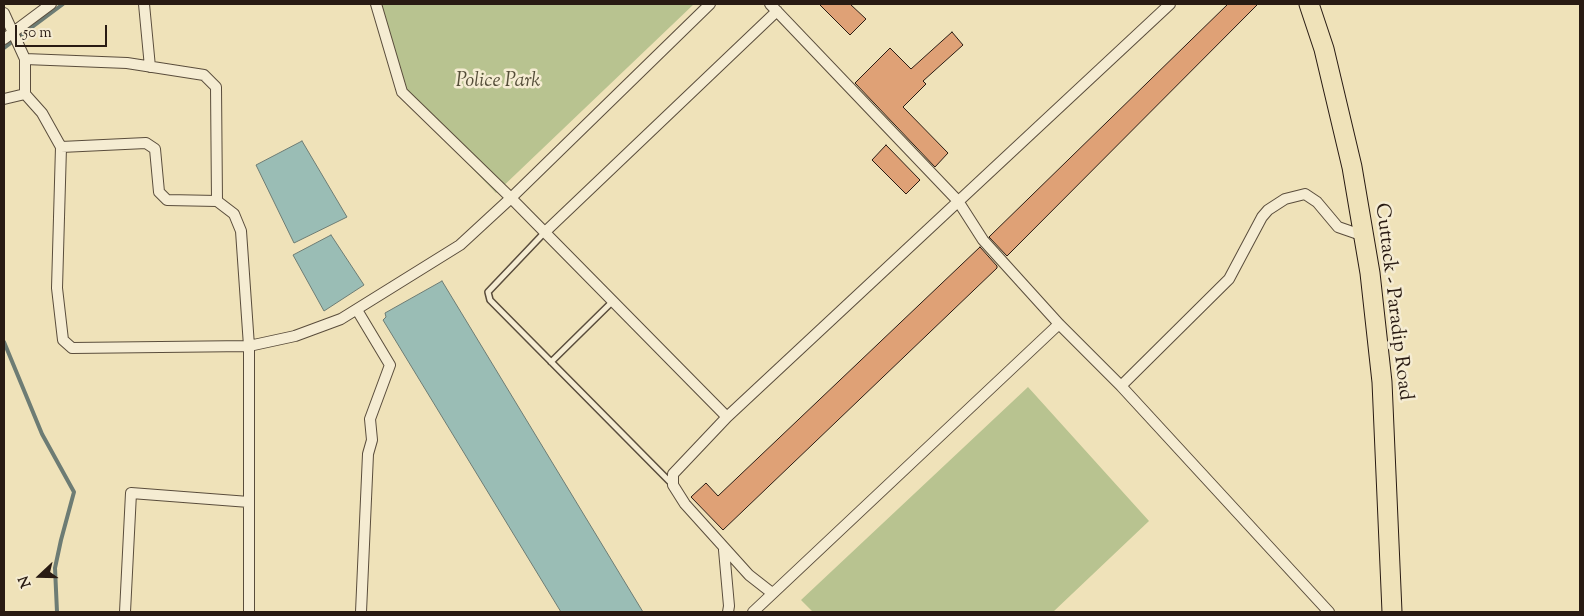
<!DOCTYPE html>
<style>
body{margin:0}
#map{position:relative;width:1584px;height:616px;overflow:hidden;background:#efe2b9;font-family:"Sorts Mill Goudy",serif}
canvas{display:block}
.frame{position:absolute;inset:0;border:5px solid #291b13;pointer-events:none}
.north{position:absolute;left:15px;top:551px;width:50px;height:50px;-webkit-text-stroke:4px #f5ecd2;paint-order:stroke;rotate:249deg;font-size:14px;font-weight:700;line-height:20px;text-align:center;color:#291b13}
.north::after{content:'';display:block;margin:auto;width:18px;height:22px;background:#291b13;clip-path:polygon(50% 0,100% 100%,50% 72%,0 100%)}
.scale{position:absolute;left:15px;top:25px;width:92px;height:22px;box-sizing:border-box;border:2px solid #291b13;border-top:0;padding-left:6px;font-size:15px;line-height:18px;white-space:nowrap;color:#291b13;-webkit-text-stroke:4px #f5ecd2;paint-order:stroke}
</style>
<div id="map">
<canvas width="1584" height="616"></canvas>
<div class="frame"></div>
<div class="north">N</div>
<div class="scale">50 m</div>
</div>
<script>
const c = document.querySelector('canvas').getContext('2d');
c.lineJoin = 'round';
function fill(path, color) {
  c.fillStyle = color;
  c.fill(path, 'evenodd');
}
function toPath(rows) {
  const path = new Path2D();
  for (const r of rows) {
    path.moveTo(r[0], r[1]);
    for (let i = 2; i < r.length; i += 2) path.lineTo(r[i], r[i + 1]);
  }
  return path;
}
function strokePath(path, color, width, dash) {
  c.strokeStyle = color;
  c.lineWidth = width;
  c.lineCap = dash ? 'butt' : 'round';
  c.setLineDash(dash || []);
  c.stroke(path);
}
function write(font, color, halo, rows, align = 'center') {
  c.font = font + ' "Sorts Mill Goudy",serif';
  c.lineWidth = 5;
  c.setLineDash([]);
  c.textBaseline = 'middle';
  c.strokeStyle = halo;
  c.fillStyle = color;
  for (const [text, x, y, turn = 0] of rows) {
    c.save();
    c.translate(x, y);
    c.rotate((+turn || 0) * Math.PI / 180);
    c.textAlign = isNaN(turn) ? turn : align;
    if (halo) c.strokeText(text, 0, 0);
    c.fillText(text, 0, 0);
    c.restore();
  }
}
fill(toPath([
 [371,4,694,4,496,193,437,132,404,94,383,48],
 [1028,387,1149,521,1053,612,813,612,801,600]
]), '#b8c390');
const water = toPath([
 [302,141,347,217,294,243,256,165,302,141],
 [331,235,364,285,324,311,293,255,331,235],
 [442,281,643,612,561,612,383,320,386,317,385,313,442,281]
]);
fill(water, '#9abdb5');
strokePath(water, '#6d7c74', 1);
strokePath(toPath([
 [4,48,63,4],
 [4,342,42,434,74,492,61,540,55,568,57,612]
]), '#6d7c74', 4);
const building = toPath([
 [819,4,850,4,866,19,850,35,819,4],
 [1228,4,1258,4,1007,256,989,237,1228,4],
 [952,32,963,45,923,81,926,84,903,107,948,153,935,167,855,83,890,48,911,69,952,32],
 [886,145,920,180,906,194,872,160,886,145],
 [980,247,997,266,997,268,723,530,691,497,706,483,718,496,980,247]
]);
fill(building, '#dfa176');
strokePath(building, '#291b13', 1);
const lane = toPath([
 [545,232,488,292,490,300,673,485],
 [551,362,613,301]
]);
const street = toPath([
 [144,4,150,67],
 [376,4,402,92,511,198,727,417],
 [770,4,958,201,983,240,1059,324,1121,386,1329,612],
 [4,13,25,59],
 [4,39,51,4],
 [25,94,25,59,127,63,204,75,216,87,217,201],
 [4,99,25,94,42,113,61,147,57,288,63,340,72,348,249,346,295,336,341,319,460,245,511,198,710,4],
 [61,147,146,143,155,149,159,192,167,200,217,201,234,214,241,231,249,346,249,612],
 [545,232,777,11],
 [357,310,390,365,370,419,372,440,368,454,361,612],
 [1121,386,1229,279,1262,217,1268,210,1285,199,1305,194,1317,202,1338,227,1364,236],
 [724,550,729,606,728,612],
 [772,593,749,575,685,504,673,485,673,474,727,417,1170,4],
 [125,612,131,493,249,502],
 [753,612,1059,324]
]);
const highway = toPath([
 [1309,4,1324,49,1352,167,1370,273,1382,382,1392,612]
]);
strokePath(lane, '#5a4d3c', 8);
strokePath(street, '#5a4d3c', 12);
strokePath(highway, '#291b13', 21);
strokePath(lane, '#f5ecd2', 5);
strokePath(street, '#f5ecd2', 10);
strokePath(highway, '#efe2b9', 19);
write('italic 20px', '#544d38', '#f5ecd2', [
 ["Police Park",498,83]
]);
write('20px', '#291b13', '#f5ecd2', [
 ["Cuttack - Paradip Road",1392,302,83]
]);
</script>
